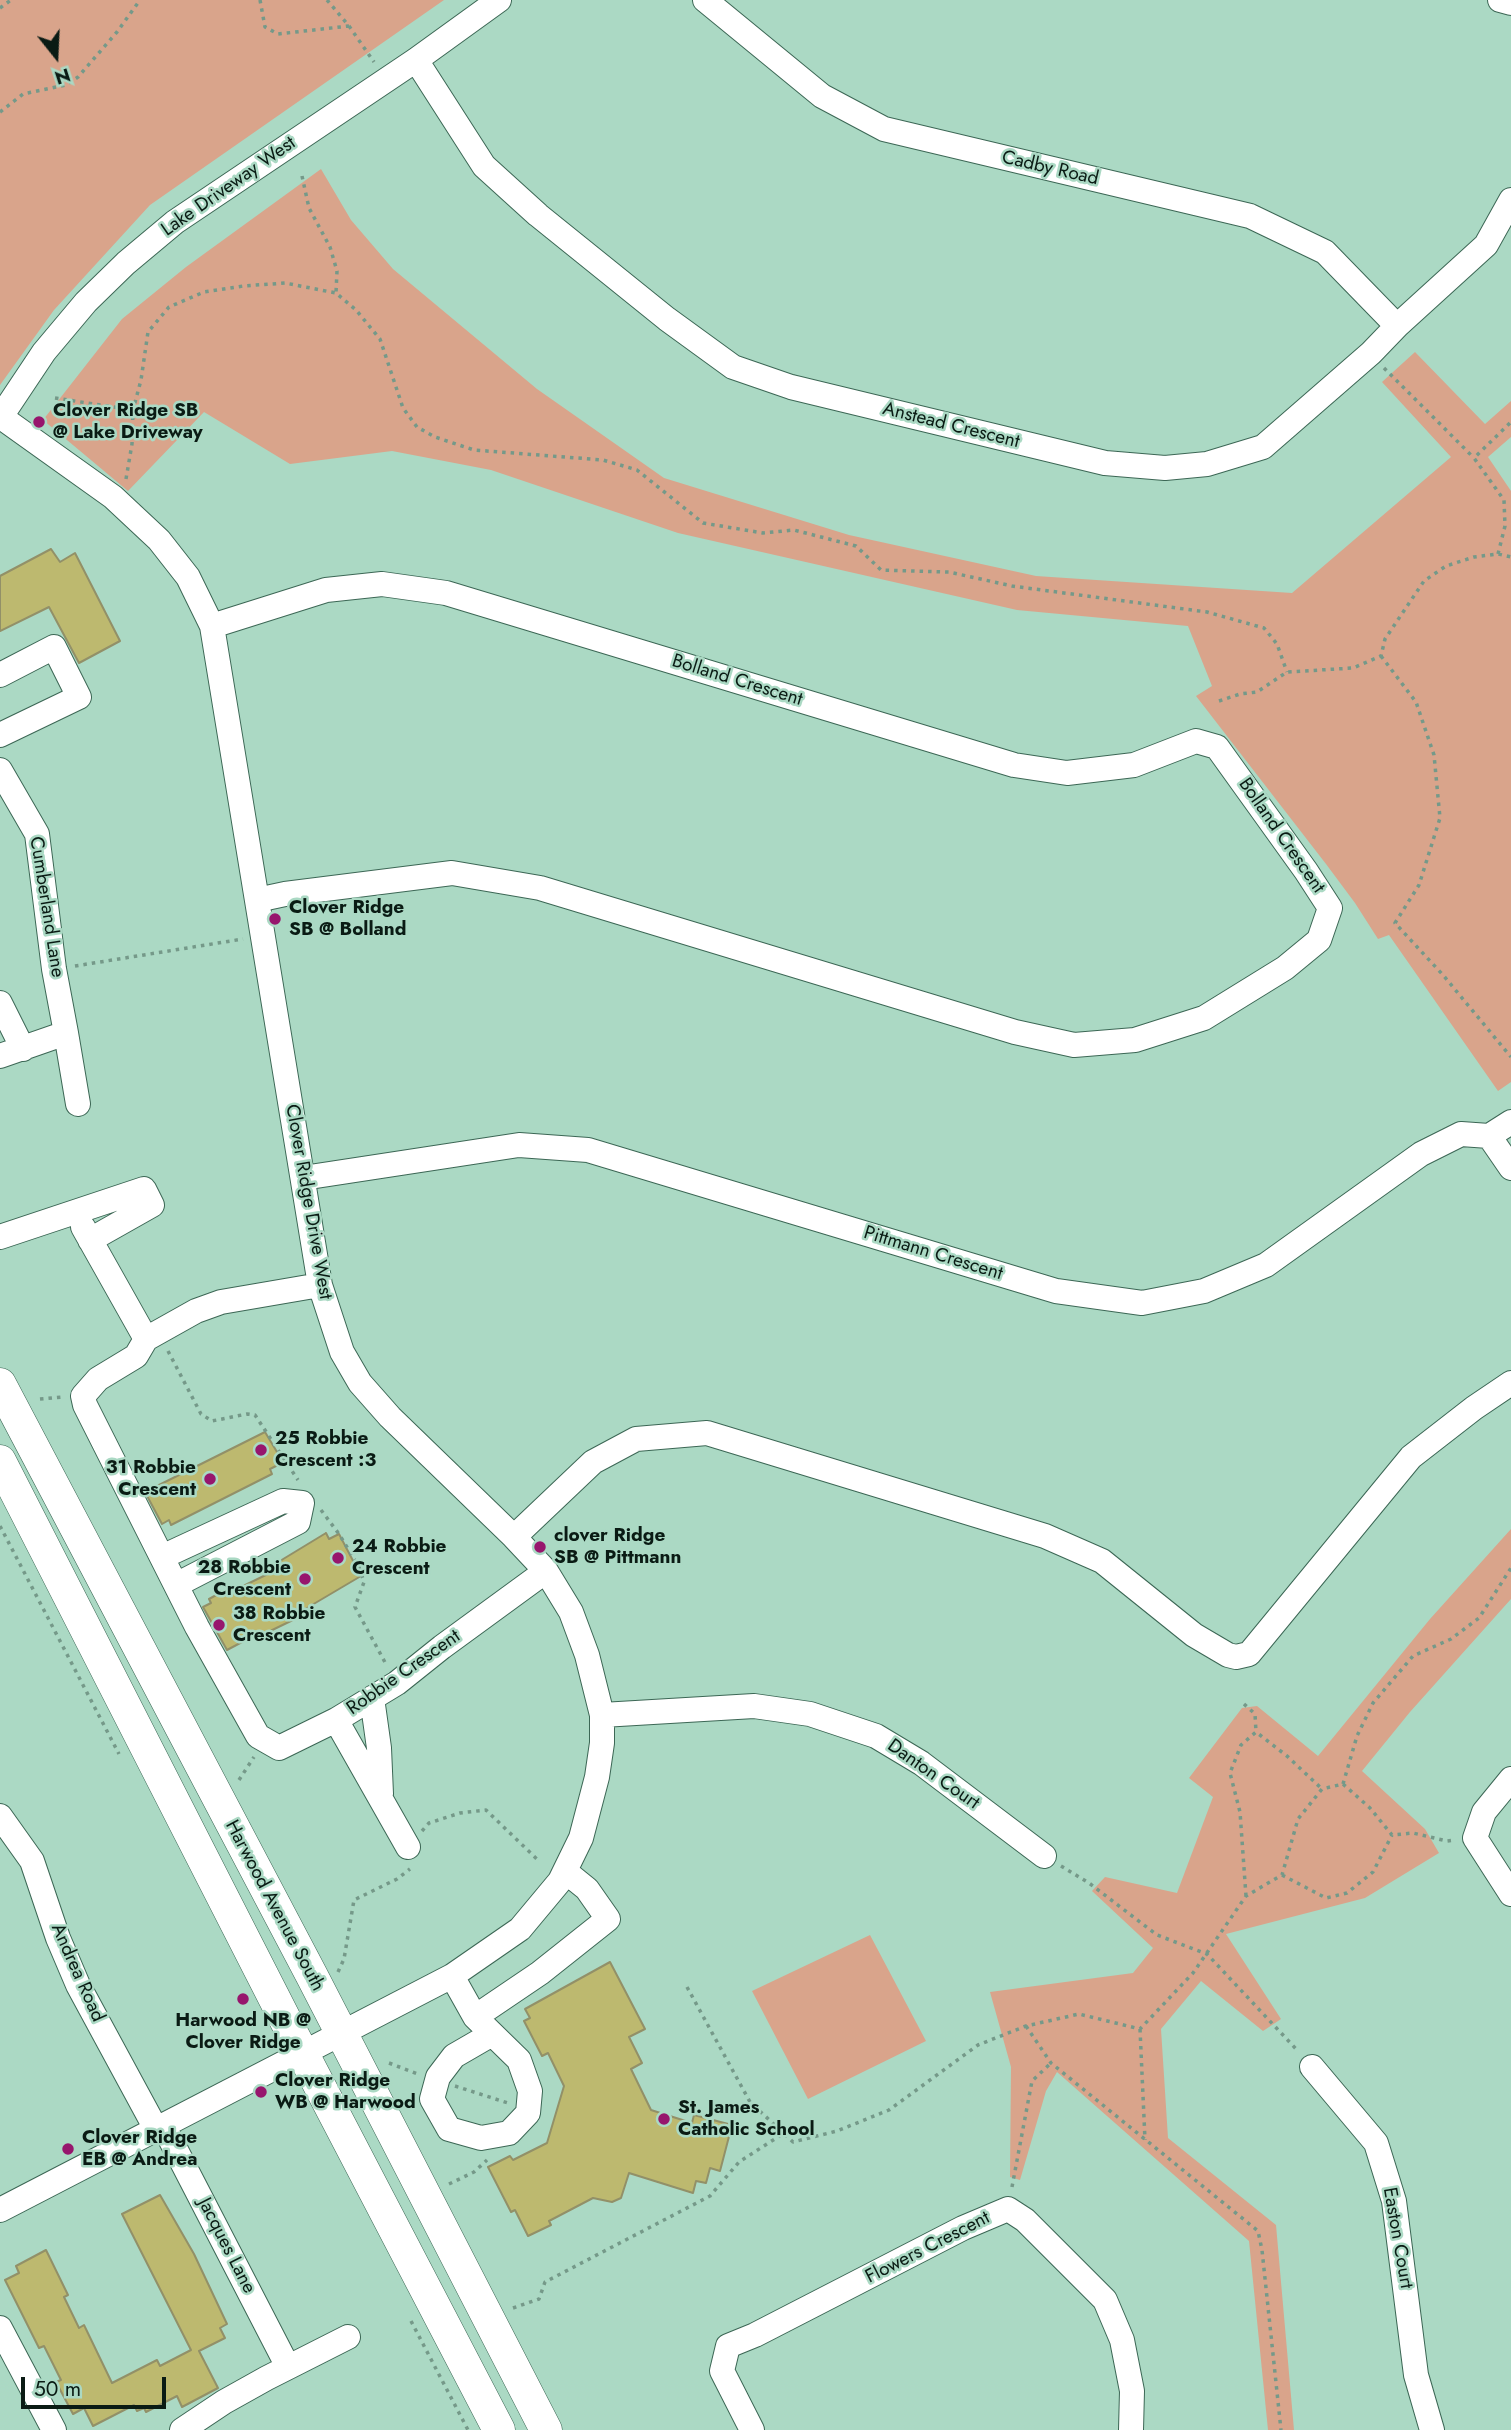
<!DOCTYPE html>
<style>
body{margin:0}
#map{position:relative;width:1511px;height:2430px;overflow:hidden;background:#abd9c4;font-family:Jost,sans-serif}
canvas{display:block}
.north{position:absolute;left:21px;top:21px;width:70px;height:70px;-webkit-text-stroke:5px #abd9c4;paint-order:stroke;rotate:162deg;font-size:19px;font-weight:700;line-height:28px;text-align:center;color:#0a1b14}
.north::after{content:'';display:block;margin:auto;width:24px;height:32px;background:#0a1b14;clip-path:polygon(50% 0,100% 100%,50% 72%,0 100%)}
.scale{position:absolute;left:21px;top:2377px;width:145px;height:32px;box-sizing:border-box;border:4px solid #0a1b14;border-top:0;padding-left:9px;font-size:21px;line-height:24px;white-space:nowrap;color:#0a1b14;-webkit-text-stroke:5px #abd9c4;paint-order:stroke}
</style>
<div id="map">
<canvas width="1511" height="2430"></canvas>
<div class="north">N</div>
<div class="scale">50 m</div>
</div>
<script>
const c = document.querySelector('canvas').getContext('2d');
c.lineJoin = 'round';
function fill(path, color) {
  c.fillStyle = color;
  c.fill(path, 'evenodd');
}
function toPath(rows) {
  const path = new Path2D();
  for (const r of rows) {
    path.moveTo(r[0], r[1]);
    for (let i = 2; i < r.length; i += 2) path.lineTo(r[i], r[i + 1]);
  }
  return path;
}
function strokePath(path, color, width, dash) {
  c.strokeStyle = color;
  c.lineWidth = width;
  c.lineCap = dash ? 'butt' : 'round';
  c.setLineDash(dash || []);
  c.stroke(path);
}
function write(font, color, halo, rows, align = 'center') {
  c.font = font + ' Jost,sans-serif';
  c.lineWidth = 5;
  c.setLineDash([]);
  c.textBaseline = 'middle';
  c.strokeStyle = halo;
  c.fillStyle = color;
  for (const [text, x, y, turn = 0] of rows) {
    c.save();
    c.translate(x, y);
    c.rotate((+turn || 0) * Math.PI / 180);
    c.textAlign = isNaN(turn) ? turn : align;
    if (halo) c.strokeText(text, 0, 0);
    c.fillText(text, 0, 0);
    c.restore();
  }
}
fill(toPath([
 [0,0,444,0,150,205,54,310,0,385],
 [321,169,351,220,393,269,537,389,664,478,849,535,1036,576,1292,593,1451,457,1382,382,1415,352,1485,424,1511,401,1511,437,1488,457,1511,491,1511,1082,1498,1091,1389,935,1378,939,1355,903,1326,864,1196,696,1212,686,1188,626,1017,610,678,533,491,470,392,451,290,464,204,412,128,491,43,420,122,319,186,267],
 [1511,1529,1511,1599,1410,1712,1362,1771,1425,1829,1439,1853,1365,1898,1226,1934,1281,2019,1263,2031,1201,1981,1161,2029,1168,2138,1276,2225,1294,2430,1268,2430,1249,2241,1057,2072,1046,2091,1020,2180,1010,2177,1011,2067,990,1992,1133,1973,1153,1948,1092,1891,1105,1877,1177,1893,1213,1797,1189,1778,1242,1708,1257,1706,1318,1756,1430,1619],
 [870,1935,926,2041,808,2099,752,1991]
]), '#d9a48b');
const building = toPath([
 [51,549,60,562,75,553,120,641,79,663,49,607,0,631,0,576,51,549],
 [265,1432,280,1457,280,1464,270,1469,272,1474,171,1525,169,1520,162,1524,145,1492,265,1432],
 [326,1533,329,1539,339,1534,361,1576,295,1615,297,1618,262,1635,261,1632,227,1650,203,1607,211,1603,209,1599,229,1588,231,1592,278,1569,275,1564,326,1533],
 [610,1962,645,2029,629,2037,642,2063,631,2069,651,2110,692,2123,694,2115,732,2125,720,2171,710,2168,706,2183,696,2181,693,2193,629,2173,621,2198,612,2202,593,2198,549,2221,551,2225,528,2236,515,2210,511,2212,488,2167,510,2156,513,2160,547,2143,564,2086,548,2053,542,2056,524,2021,530,2018,525,2009,610,1962],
 [160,2195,194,2254,227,2324,220,2328,225,2338,199,2351,218,2388,182,2407,177,2396,146,2412,144,2408,137,2411,134,2405,93,2426,84,2408,73,2414,56,2382,61,2380,44,2346,39,2348,5,2280,19,2273,16,2266,46,2250,68,2295,64,2297,79,2328,84,2325,112,2383,157,2360,160,2366,191,2350,122,2214,160,2195]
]);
fill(building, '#bdb96f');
strokePath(building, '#929068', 2);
const minor = toPath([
 [705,0,822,96,884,129,1250,216,1325,252,1397,326],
 [1500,0,1511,3],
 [416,60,484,166,538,215,667,319,733,367,791,387,1105,463,1165,468,1207,464,1263,447,1371,353,1397,326,1486,245,1511,200],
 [0,418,44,352,86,302,126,263,175,222,416,60,499,0],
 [212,626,326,590,382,584,446,593,1014,765,1067,773,1134,765,1196,741,1217,747,1306,871,1330,908,1319,940,1285,968,1204,1018,1135,1040,1074,1045,1015,1032,540,888,452,873,285,894,257,900],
 [0,675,54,647,79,697,0,735],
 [0,770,37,834,54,969,66,1033,0,1056],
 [0,1003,23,1049],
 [66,1033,78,1104],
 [1489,1136,1511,1122],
 [303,1178,519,1145,588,1150,1056,1291,1142,1303,1204,1291,1266,1265,1421,1154,1461,1134,1489,1136,1511,1168],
 [83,1227,146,1339],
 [0,1237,144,1189,152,1205,90,1240],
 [320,1285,221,1302,196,1311,146,1339,136,1356,98,1379,83,1396,85,1405,197,1627,258,1736,279,1748,336,1720,397,1683,442,1647,546,1571],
 [514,1537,593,1462,636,1439,707,1433,1045,1536,1102,1561,1194,1635,1228,1655,1236,1657,1249,1654,1411,1457,1474,1408,1511,1383],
 [162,1557,283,1501,302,1503,298,1522,176,1585],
 [372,1698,379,1748,381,1794],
 [602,1715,754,1706,810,1714,876,1736,921,1763,1044,1856],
 [336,1720,408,1847],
 [1511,1779,1484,1812,1475,1838,1511,1894],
 [0,1816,32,1861,58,1938,78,1985,156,2129],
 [452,1976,475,2017,519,2060,530,2091,528,2113,509,2133,481,2138,449,2129,432,2099,438,2077,454,2056,492,2034],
 [475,2017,540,1973,608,1919,587,1889,566,1872],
 [1312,2067,1376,2143,1394,2201,1416,2375,1432,2430],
 [163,2125,288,2367],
 [0,2210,452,1976,520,1929,560,1881,581,1838,597,1777,602,1743,602,1715,587,1655,571,1612,546,1571,514,1537,390,1417,360,1383,342,1352,320,1285,212,626,188,577,159,540,113,497,1,417],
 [0,2328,54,2430],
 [182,2430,224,2402,267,2378,348,2337],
 [752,2430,722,2371,728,2346,755,2335,963,2228,1008,2209,1025,2220,1105,2300,1122,2340,1132,2391,1131,2430]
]);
const major = toPath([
 [0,1384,312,1976,546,2430],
 [0,1461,291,2031,499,2430]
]);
strokePath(minor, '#3c6755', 26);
strokePath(major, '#3c6755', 33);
strokePath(toPath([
 [260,0,265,27,278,34,349,26],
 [327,0,349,26,374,62],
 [0,8,11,0],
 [0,112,23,94,66,85,78,77,117,32,140,0],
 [302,176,309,208,330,247,337,271,336,293],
 [1384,368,1474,458],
 [55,398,133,410],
 [126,479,132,444,133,410,141,380,148,332,169,307,204,292,243,286,285,283,336,293,356,310,380,339,403,408,417,427,435,437,474,450,603,460,637,470,703,523,763,533,794,530,856,546,881,570,949,572,1012,586,1207,612,1264,628,1277,644,1287,672],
 [1498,554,1505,526,1504,500,1474,458,1511,422],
 [1381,656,1416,702,1434,755,1440,818,1419,885,1395,923,1443,975,1511,1057],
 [1219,701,1240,694,1257,692,1287,672,1353,668,1381,656,1385,639,1424,581,1446,566,1474,557,1498,554,1511,557],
 [75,966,243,939],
 [168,1351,201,1414,212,1421,247,1414,255,1415,298,1480],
 [40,1399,62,1397],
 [321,1510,339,1534,359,1567,364,1582,355,1607,387,1666],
 [0,1526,119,1754],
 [1244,1704,1255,1714,1256,1732],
 [239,1780,254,1757],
 [1343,1784,1357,1736,1373,1703,1413,1656,1451,1639,1479,1618,1511,1568],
 [1343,1784,1370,1808,1392,1835,1413,1833,1447,1841,1455,1840],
 [422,1831,429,1823,460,1813,486,1810,540,1862],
 [1061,1866,1089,1883,1157,1935,1207,1954,1297,2050],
 [1282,1875,1326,1898,1347,1893,1373,1872,1392,1835],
 [1246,1896,1240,1812,1230,1773,1241,1745,1256,1732,1287,1756,1322,1789],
 [338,1972,344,1959,354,1900,397,1879,410,1869],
 [687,1987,750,2102,793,2142,837,2131,889,2110,978,2045,1026,2026,1079,2014,1140,2029,1193,1973,1246,1896,1282,1875,1298,1819,1322,1789,1343,1784],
 [1026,2026,1051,2063,1258,2231,1262,2250,1281,2430],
 [1140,2029,1145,2140],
 [389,2063,418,2074],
 [455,2086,508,2103],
 [449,2184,474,2172,487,2160],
 [1012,2187,1032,2081,1051,2063],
 [513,2308,539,2299,545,2282,710,2196,739,2162,784,2133],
 [411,2321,468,2430]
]), '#759989', 3.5, [3.5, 5]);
strokePath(minor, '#fff', 24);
strokePath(major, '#fff', 32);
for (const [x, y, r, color] of [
 [39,422,7,"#97166d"],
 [275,919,7,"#97166d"],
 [261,1450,7,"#97166d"],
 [210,1479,7,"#97166d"],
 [540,1547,7,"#97166d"],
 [338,1558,7,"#97166d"],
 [305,1579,7,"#97166d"],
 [219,1625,7,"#97166d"],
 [243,1999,7,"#97166d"],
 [261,2092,7,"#97166d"],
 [664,2119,7,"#97166d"],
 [68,2149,7,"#97166d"]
]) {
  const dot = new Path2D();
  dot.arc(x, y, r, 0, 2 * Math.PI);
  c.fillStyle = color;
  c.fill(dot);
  strokePath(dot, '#abd9c4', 2.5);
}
write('19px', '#0a1b14', '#abd9c4', [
 ["Cadby Road",1050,169,13],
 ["Lake Driveway West",229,187,-35],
 ["Anstead Crescent",951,426,14],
 ["Bolland Crescent",737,681,17],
 ["Bolland Crescent",1281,836,55],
 ["Cumberland Lane",46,907,81],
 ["Clover Ridge Drive West",308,1202,80],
 ["Pittmann Crescent",933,1254,17],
 ["Robbie Crescent",404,1673,-35],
 ["Danton Court",933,1775,35],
 ["Harwood Avenue South",274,1906,62],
 ["Andrea Road",77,1973,66],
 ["Easton Court",1397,2238,80],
 ["Jacques Lane",226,2246,63],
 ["Flowers Crescent",928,2248,-27]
]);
write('bold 19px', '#0a1b14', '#abd9c4', [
 ["Clover Ridge SB",53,411],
 ["@ Lake Driveway",53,433],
 ["Clover Ridge",289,908],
 ["SB @ Bolland",289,930],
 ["25 Robbie",275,1439],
 ["Crescent :3",275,1461],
 ["31 Robbie",196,1468,"right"],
 ["Crescent",196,1490,"right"],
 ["clover Ridge",554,1536],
 ["SB @ Pittmann",554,1558],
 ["24 Robbie",352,1547],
 ["Crescent",352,1569],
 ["28 Robbie",291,1568,"right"],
 ["Crescent",291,1590,"right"],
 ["38 Robbie",233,1614],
 ["Crescent",233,1636],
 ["Harwood NB @",243,2021,"center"],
 ["Clover Ridge",243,2043,"center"],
 ["Clover Ridge",275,2081],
 ["WB @ Harwood",275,2103],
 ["St. James",678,2108],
 ["Catholic School",678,2130],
 ["Clover Ridge",82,2138],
 ["EB @ Andrea",82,2160]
], 'left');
</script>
